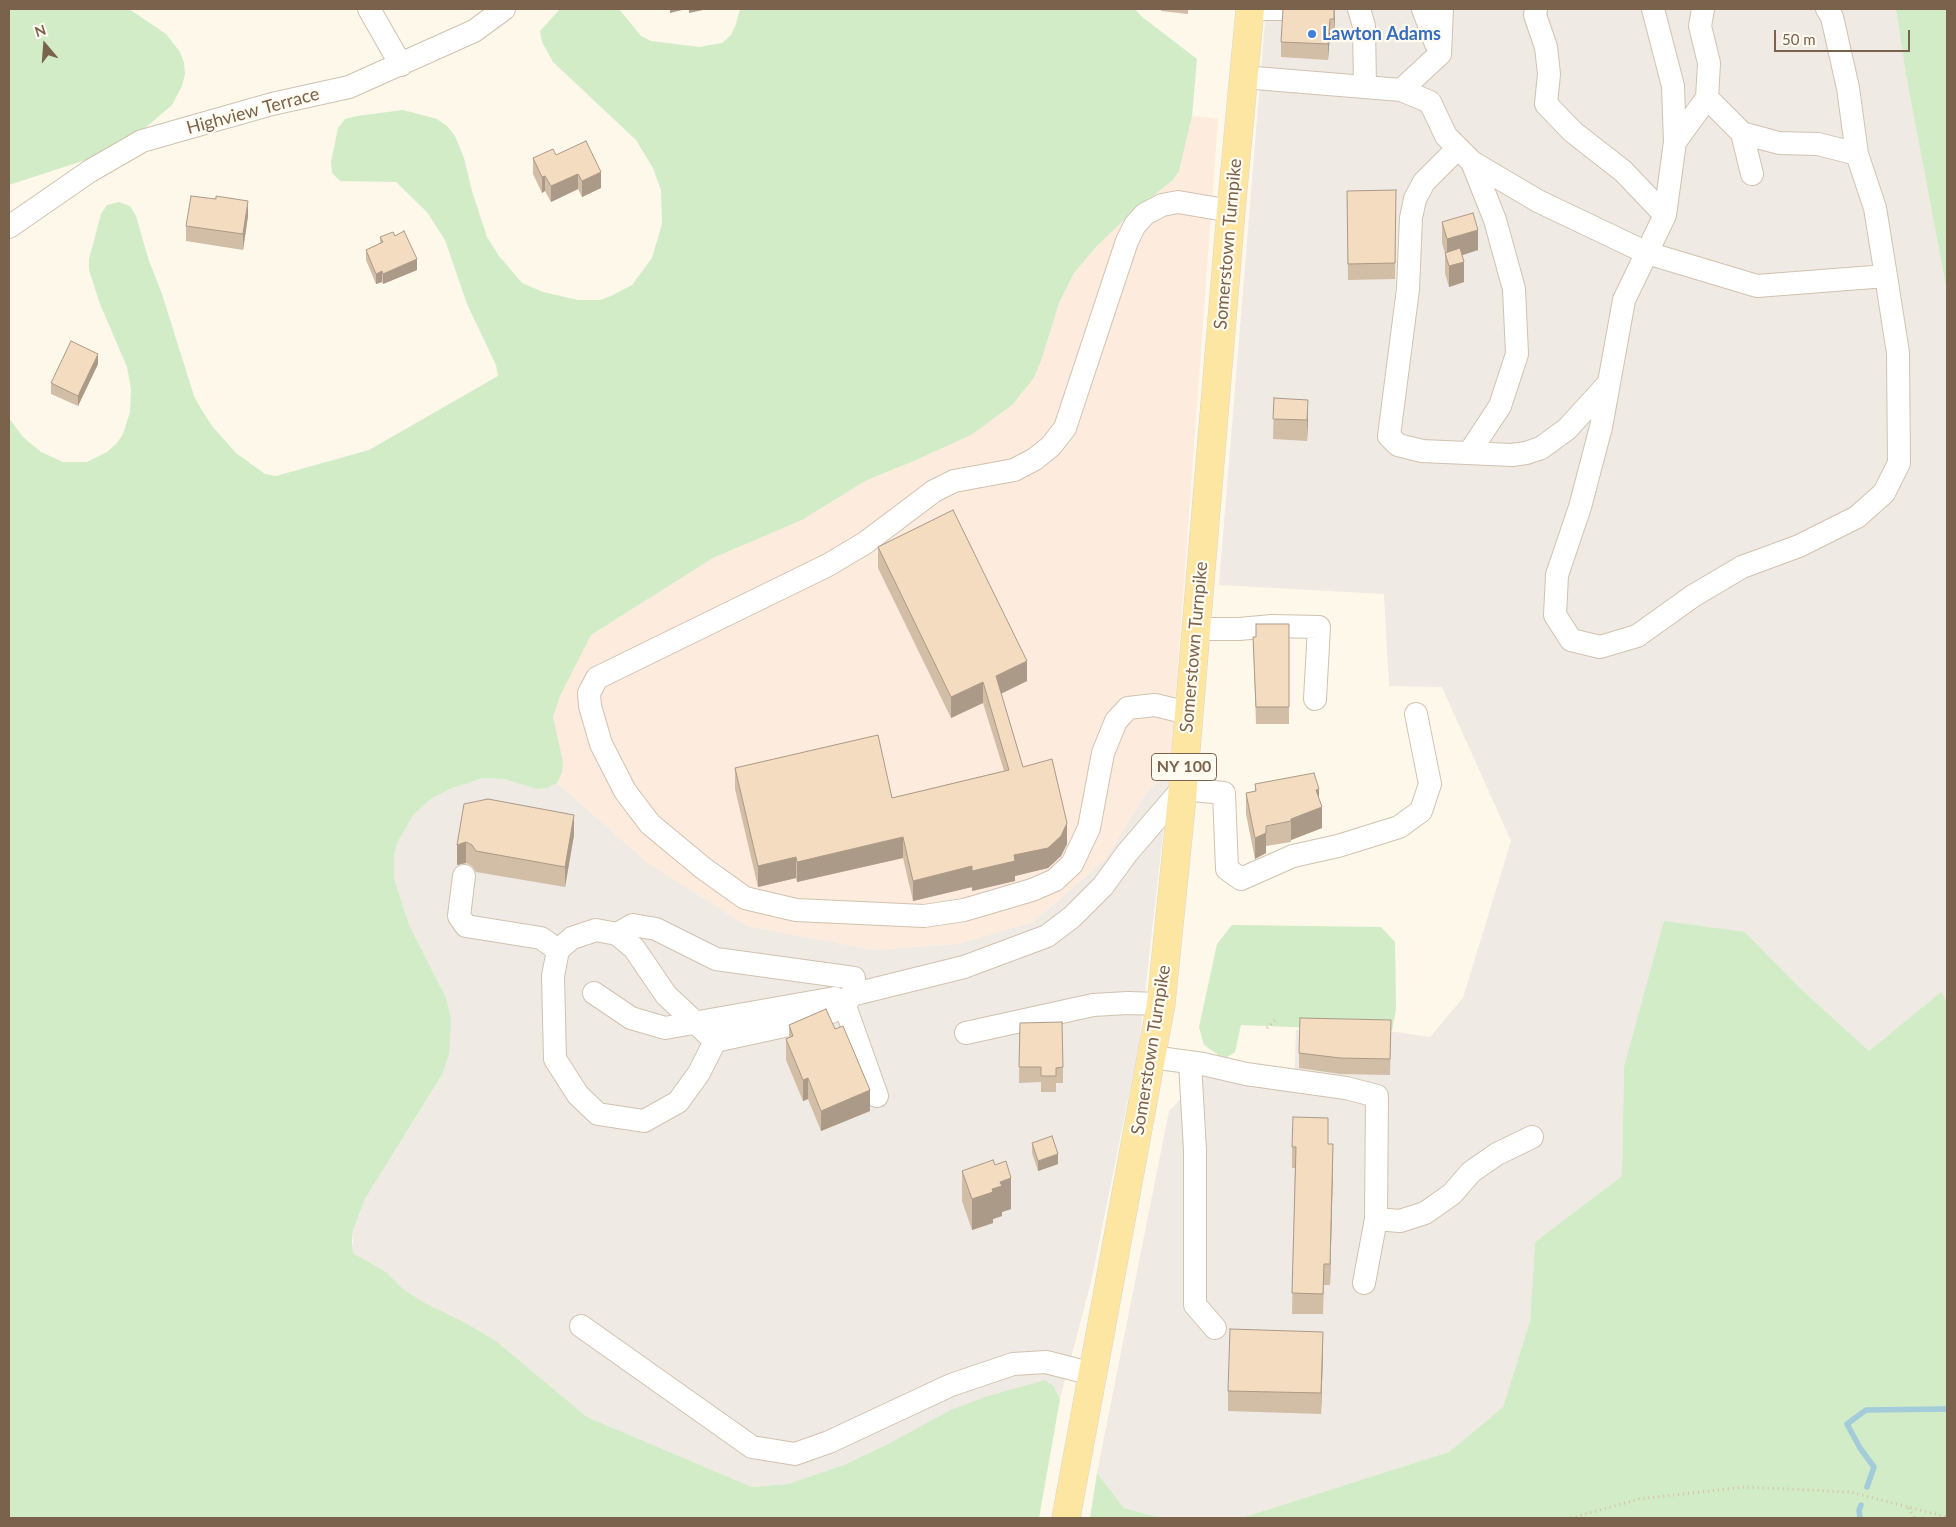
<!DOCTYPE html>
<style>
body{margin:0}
#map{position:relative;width:1956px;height:1527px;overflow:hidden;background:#fdf8ea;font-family:Lato,sans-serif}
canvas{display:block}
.frame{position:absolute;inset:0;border:10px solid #7a624c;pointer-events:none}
.north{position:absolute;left:20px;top:20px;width:50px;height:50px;-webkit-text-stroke:4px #fffbf1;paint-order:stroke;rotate:342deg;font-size:14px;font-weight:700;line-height:20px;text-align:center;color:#7a624c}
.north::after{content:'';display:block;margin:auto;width:18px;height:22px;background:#7a624c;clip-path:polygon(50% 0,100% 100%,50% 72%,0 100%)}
.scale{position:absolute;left:1774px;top:30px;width:136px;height:22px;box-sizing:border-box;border:2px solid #7a624c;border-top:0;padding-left:6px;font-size:15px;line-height:18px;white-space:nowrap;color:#7a624c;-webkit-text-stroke:4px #fffbf1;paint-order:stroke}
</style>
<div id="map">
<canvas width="1956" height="1527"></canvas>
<div class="frame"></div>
<div class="north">N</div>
<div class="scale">50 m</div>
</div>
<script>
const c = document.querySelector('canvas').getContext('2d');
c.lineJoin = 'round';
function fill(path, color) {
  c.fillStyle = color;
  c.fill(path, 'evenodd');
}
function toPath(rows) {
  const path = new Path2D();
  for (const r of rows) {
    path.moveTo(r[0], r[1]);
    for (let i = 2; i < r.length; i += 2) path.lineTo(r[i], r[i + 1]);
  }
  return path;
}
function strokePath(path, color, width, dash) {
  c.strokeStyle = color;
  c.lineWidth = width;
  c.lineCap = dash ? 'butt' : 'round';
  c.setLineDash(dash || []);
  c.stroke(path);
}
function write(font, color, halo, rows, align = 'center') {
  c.font = font + ' Lato,sans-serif';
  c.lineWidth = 4.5;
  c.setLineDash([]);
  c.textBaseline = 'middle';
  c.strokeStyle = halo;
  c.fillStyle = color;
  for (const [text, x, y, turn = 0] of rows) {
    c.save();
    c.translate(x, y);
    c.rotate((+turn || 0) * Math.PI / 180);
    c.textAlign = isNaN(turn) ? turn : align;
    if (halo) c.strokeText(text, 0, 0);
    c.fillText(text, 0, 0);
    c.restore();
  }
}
fill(toPath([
 [1192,116,1218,119,1170,772,1146,793,1105,860,1033,922,958,944,873,950,747,926,648,863,557,783,562,773,553,717,560,696,591,635,713,558,802,520,867,480,909,463,1012,405,1034,378,1042,358,1059,303,1074,273,1096,247,1128,216,1173,180,1179,171]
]), '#fdebde');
fill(toPath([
 [1266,9,1896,9,1906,75,1947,292,1947,1003,1940,993,1869,1051,1800,988,1745,932,1624,1067,1622,1176,1535,1242,1530,1321,1503,1407,1449,1452,1241,1518,1161,1518,1124,1508,1097,1473,1169,1111,1204,1075,1294,1089,1296,1030,1396,1032,1430,1037,1463,998,1511,841,1442,687,1389,686,1384,594,1219,585],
 [1170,772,1139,1045,1091,1282,1060,1399,1054,1387,890,1443,846,1464,788,1484,752,1487,587,1417,496,1341,466,1323,423,1302,403,1289,386,1272,353,1253,353,1230,365,1199,442,1076,446,998,409,925,394,878,394,855,397,843,414,814,431,799,450,789,483,778,504,779,536,789,547,788,557,783,648,863,747,926,874,950,958,944,1033,922,1105,860,1146,793]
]), '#efeae3');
fill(toPath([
 [9,9,129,9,166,34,180,52,184,63,185,74,182,86,172,105,138,134,110,152,9,185],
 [560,9,619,9,641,36,651,41,699,47,722,43,731,35,736,24,740,9,1135,9,1141,16,1197,59,1192,116,1179,171,1173,180,1128,216,1096,247,1074,273,1059,303,1042,358,1034,378,1012,405,971,435,909,463,867,480,802,520,713,558,591,635,560,696,553,717,563,762,562,773,557,783,547,788,536,789,504,779,483,778,450,789,431,799,414,814,397,843,394,855,394,878,409,925,446,998,451,1020,449,1054,442,1075,365,1199,353,1230,352,1241,353,1253,386,1272,403,1289,423,1302,466,1323,496,1341,587,1417,752,1487,788,1484,846,1464,890,1443,951,1410,985,1397,1045,1380,1054,1387,1060,1399,1039,1518,9,1518,9,418,23,437,41,452,63,462,87,462,107,452,117,443,123,434,130,412,131,389,127,367,100,304,89,270,89,259,101,214,107,205,119,202,130,206,136,216,149,261,162,294,194,396,200,407,212,426,236,453,265,474,276,476,369,450,498,376,496,365,467,304,445,240,427,212,396,182,340,181,332,173,331,162,338,128,345,119,357,116,403,110,437,119,447,126,455,136,464,158,472,191,487,237,499,256,522,283,543,292,578,300,600,300,611,296,632,285,652,258,662,224,661,190,653,168,636,140,553,62,542,42,540,31],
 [1896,9,1947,9,1947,292,1906,75],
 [1664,921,1745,932,1800,988,1869,1051,1941,992,1947,1003,1947,1518,1241,1518,1449,1452,1503,1407,1530,1321,1535,1242,1622,1176,1624,1067],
 [1232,925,1381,927,1395,942,1396,1009,1392,1031,1241,1025,1235,1052,1224,1059,1204,1045,1199,1027,1217,944],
 [1097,1473,1124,1508,1161,1518,1090,1518]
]), '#d1ecc7');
strokePath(toPath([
 [1867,1487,1874,1467,1860,1448,1847,1424,1866,1410,1947,1409],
 [1860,1518,1859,1510,1861,1505]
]), '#a3cbda', 5.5);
const minor = toPath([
 [369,9,401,65],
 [1255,9,1289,9],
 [1359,9,1364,26,1365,87],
 [1423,9,1436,44],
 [1536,9,1535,15,1546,47,1549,74,1546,104,1573,132,1623,171,1665,215],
 [1653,9,1673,86,1675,142],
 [1703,9,1700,26,1709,63,1707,98,1675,142,1665,215,1624,300,1601,427,1580,507,1557,575,1555,615,1571,640,1600,647,1637,636,1693,596,1742,567,1799,546,1857,517,1884,493,1899,463,1898,353,1886,276,1875,208,1857,154,1848,88,1832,17,1827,9],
 [1243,77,1401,90,1430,102,1446,136,1472,162,1538,201,1647,253,1757,286,1886,276],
 [1401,90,1440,54,1442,9],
 [1707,98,1742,133,1752,174],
 [1742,133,1779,143,1818,144,1857,154],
 [1458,148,1424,182,1415,199,1411,218,1408,289,1389,436,1398,445,1422,451,1512,455,1526,453,1541,448,1567,429,1608,384],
 [9,227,90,171,142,141,272,104,349,87,474,31,504,9],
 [1469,453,1500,406,1517,354,1514,289,1495,220,1472,162],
 [1195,629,1239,629,1272,626,1319,627,1315,699],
 [1188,713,1155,705,1128,708,1116,721,1103,753,1089,828,1072,864,1055,880,1032,890,964,910,924,916,796,910,745,898,703,868,650,824,625,791,601,744,590,706,589,693,597,678,828,565,865,543,934,491,954,481,1014,470,1035,459,1051,446,1065,428,1127,241,1135,225,1145,214,1162,205,1178,202,1231,211],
 [464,876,459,916,466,926,541,938,558,950],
 [617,934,633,925,656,929,716,959,854,978],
 [594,993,631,1018,665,1028,835,998],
 [966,1033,1093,1005,1128,1003,1161,1004],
 [715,1041,699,1073,678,1102,644,1121,598,1114,578,1095,555,1059,553,976,558,950,572,938,596,930,617,934,634,948,666,995,715,1041,812,1020,845,1006],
 [1152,1057,1203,1064,1246,1074,1346,1088,1377,1096,1376,1219,1364,1283],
 [1190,1062,1195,1150,1195,1305,1215,1328],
 [877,1096,845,1006,851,995,964,967,1047,936,1072,917,1103,886,1127,853,1182,789,1224,793,1227,869,1241,879,1293,856,1338,846,1399,827,1421,811,1430,784,1416,714],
 [1376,1219,1400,1221,1425,1213,1452,1194,1471,1172,1497,1154,1532,1137],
 [581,1326,752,1447,795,1454,829,1442,951,1385,1013,1364,1046,1362,1093,1374]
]);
const major = toPath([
 [1066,1518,1161,1004,1182,798,1231,211,1250,9]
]);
strokePath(minor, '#d1c2ae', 24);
strokePath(major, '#dcd6d0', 29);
strokePath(toPath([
 [1267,1028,1277,1018],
 [1908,1508,1915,1518],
 [1571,1518,1639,1499,1745,1487,1850,1492,1947,1517]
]), '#d9bfa3', 3, [1, 4]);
strokePath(minor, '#fff', 22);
strokePath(major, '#fce6a2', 28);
fill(toPath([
 [1161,9,1188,9,1188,14,1161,11],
 [1335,9,1334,35,1330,34,1328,60,1281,57,1281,42],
 [556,155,601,188,582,197,578,189,551,202,545,191,542,193,533,174,533,158],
 [1396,190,1395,279,1348,280,1347,191],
 [216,199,248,216,243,250,186,241,186,226],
 [1442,222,1478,250,1462,255,1464,282,1449,287,1445,273,1445,253,1442,243],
 [395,236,417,270,383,284,382,282,376,284,366,260,366,250,380,243,380,237],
 [98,364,78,406,51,394,51,383],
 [1274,398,1308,421,1307,441,1273,439],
 [878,547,1027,681,1001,694,1023,767,1067,844,1061,856,1048,868,1015,876,1015,881,972,891,972,887,913,901,903,858,797,882,796,878,758,887,735,789,735,768,892,798,1004,771,983,703,951,718,878,568],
 [1289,624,1289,724,1256,724,1253,637,1256,637],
 [1255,784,1319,799,1322,828,1291,840,1291,842,1266,846,1266,853,1255,859,1246,814,1246,793,1255,792],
 [464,804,574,835,565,887,476,872,472,866,466,863,457,865],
 [1020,1023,1063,1067,1063,1083,1056,1083,1056,1092,1041,1092,1041,1082,1019,1083],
 [789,1025,870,1111,821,1131,808,1099,803,1101,786,1060,786,1039,789,1038],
 [1391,1035,1390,1075,1340,1074,1299,1068,1299,1053],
 [1032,1143,1058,1164,1038,1171,1032,1153],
 [1328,1144,1333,1165,1330,1285,1324,1285,1323,1314,1292,1314,1295,1168,1292,1168,1292,1147],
 [962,1171,1011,1209,1002,1212,1002,1216,993,1219,993,1223,972,1230,962,1201],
 [1323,1352,1321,1414,1228,1411,1228,1391]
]), '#d2bda6');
fill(toPath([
 [670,9,686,9,670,13],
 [689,9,708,9,689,13],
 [1334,9,1335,20,1334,35],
 [1330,19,1330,34,1328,60,1328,44],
 [601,172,601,188,582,197,582,181],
 [578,174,578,189,551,202,551,186],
 [545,176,545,191,542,193,542,177],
 [248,201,248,216,243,250,243,234],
 [1478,230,1478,250,1447,260,1447,239],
 [417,259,417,270,383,284,383,274],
 [1464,262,1464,282,1449,287,1449,266],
 [382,271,382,282,376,284,376,274],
 [98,354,98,364,78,406,78,396],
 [1308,400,1308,421,1307,441,1307,420],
 [1027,661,1027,681,996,696,996,676],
 [983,682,983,703,951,718,951,697],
 [1319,789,1319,808,1322,807,1322,828,1291,840,1291,819,1316,790],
 [574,815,574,835,565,887,565,867],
 [1067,823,1067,844,1061,856,1048,868,1015,876,1015,881,972,891,972,871,1014,855],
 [1266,833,1266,853,1255,859,1255,838],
 [903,837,903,858,797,882,797,862],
 [466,842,466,863,457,865,457,845],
 [796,857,796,878,758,887,758,866],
 [972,866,972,887,913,901,913,881],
 [808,1078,808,1099,803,1101,803,1080],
 [870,1090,870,1111,821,1131,821,1111],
 [1333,1144,1333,1165,1330,1285,1330,1264],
 [1058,1154,1058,1164,1038,1171,1038,1161],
 [1011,1178,1011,1209,1002,1212,1002,1216,993,1219,993,1223,972,1230,972,1199,992,1189,1000,1182],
 [1323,1332,1323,1352,1321,1414,1321,1393]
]), '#ab9a87');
const building = toPath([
 [1283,9,1334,9,1334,19,1330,19,1328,44,1281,42,1283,9],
 [586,141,601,172,582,181,578,174,551,186,545,176,542,177,533,158,553,149,556,155,586,141],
 [1396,190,1395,263,1348,264,1347,191,1396,190],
 [191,196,216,199,216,196,248,201,243,234,186,226,191,196],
 [1473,213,1478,230,1447,239,1442,222,1473,213],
 [404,231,417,259,383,274,382,271,376,274,366,250,383,242,380,237,393,232,395,236,404,231],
 [1460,248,1464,262,1449,266,1445,253,1460,248],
 [71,341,98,354,78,396,51,383,71,341],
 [1274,398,1308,400,1307,420,1273,419,1274,398],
 [953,510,1027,661,996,676,1023,767,1052,759,1067,823,1061,836,1048,848,1014,855,1015,861,972,871,972,866,913,881,903,837,797,862,796,857,758,866,735,768,878,735,892,798,1009,770,983,682,951,697,878,547,953,510],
 [1256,624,1289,624,1289,707,1256,707,1253,637,1256,637,1256,624],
 [1314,773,1319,789,1316,790,1322,807,1291,819,1291,821,1266,826,1266,833,1255,838,1246,793,1256,791,1255,784,1314,773],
 [488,799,574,815,565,867,476,851,472,845,466,842,457,845,464,804,488,799],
 [826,1009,835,1029,843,1026,870,1090,821,1111,808,1078,803,1080,786,1039,793,1036,789,1025,826,1009],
 [1300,1018,1391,1020,1390,1059,1340,1058,1299,1053,1300,1018],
 [1062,1022,1063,1067,1056,1068,1056,1076,1041,1076,1041,1067,1019,1067,1020,1023,1062,1022],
 [1293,1117,1328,1118,1328,1144,1333,1144,1330,1264,1324,1264,1323,1294,1292,1293,1296,1147,1292,1147,1293,1117],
 [1052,1136,1058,1154,1038,1161,1032,1143,1052,1136],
 [993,1160,995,1165,1006,1161,1011,1178,1000,1182,1002,1186,992,1189,993,1192,972,1199,962,1171,993,1160],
 [1230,1329,1323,1332,1321,1393,1228,1391,1230,1329]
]);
fill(building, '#f4dcc1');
strokePath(building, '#ab9a87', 1);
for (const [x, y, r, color] of [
 [1312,34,5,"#3f7fe0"]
]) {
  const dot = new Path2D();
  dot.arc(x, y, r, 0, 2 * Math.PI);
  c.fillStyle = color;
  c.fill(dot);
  strokePath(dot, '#fffbf1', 2);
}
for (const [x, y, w] of [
 [1184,767,65]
]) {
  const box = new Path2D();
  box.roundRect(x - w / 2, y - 13.5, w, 27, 4);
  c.fillStyle = '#fffbf1';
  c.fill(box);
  strokePath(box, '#7a624c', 1);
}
write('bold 16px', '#7a624c', null, [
 ["NY 100",1184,767]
]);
write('bold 18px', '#366cbe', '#fffbf1', [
 ["Lawton Adams",1322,34]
], 'left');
write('18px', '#7a624c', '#fffbf1', [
 ["Highview Terrace",253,111,-15],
 ["Somerstown Turnpike",1228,244,-85],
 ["Somerstown Turnpike",1194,647,-85],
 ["Somerstown Turnpike",1151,1050,-81]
]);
</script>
